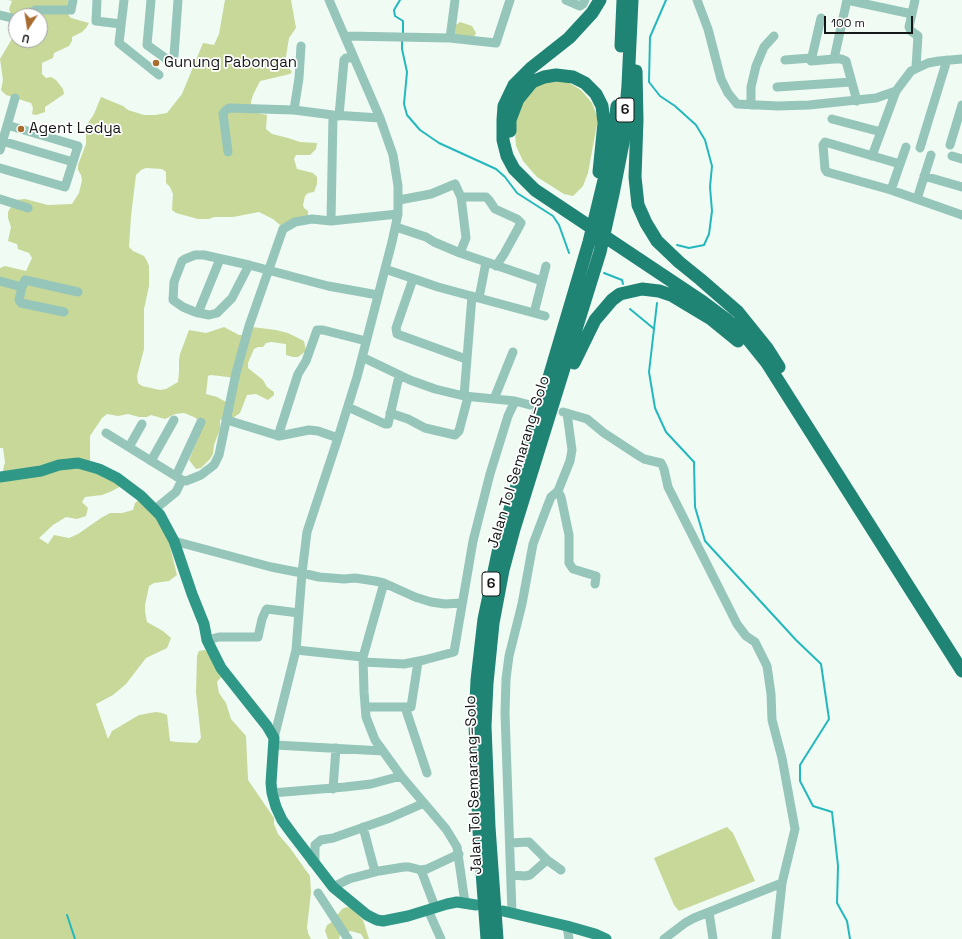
<!DOCTYPE html>
<meta charset="utf-8">
<style>
body{margin:0}
#map{position:relative;width:962px;height:939px;overflow:hidden;background:#f0fbf4;font-family:"Space Grotesk",sans-serif}
canvas{display:block}
.north{position:absolute;left:8px;top:8px;width:40px;height:40px;box-sizing:border-box;background:#fff;border:1px solid #a1a2a1;border-radius:50%;rotate:192deg;font-size:11px;font-weight:700;line-height:16px;text-align:center;color:#141715}
.north::after{content:'';display:block;margin:auto;width:14px;height:18px;background:#a86c2f;clip-path:polygon(50% 0,100% 100%,50% 72%,0 100%)}
.scale{position:absolute;left:824px;top:16px;width:89px;height:18px;box-sizing:border-box;border:2px solid #141715;border-top:0;padding-left:5px;font-size:12px;line-height:14px;white-space:nowrap;color:#141715;-webkit-text-stroke:3px #fff;paint-order:stroke}
</style>
<div id="map">
<canvas width="962" height="939"></canvas>
<div class="north">U</div>
<div class="scale">100 m</div>
</div>
<script>
const c = document.querySelector('canvas').getContext('2d');
c.lineJoin = 'round';
function fill(path, color) {
  c.fillStyle = color;
  c.fill(path, 'evenodd');
}
function toPath(rows) {
  const path = new Path2D();
  for (const r of rows) {
    path.moveTo(r[0], r[1]);
    for (let i = 2; i < r.length; i += 2) path.lineTo(r[i], r[i + 1]);
  }
  return path;
}
function strokePath(path, color, width, dash) {
  c.strokeStyle = color;
  c.lineWidth = width;
  c.lineCap = dash ? 'butt' : 'round';
  c.setLineDash(dash || []);
  c.stroke(path);
}
function write(font, color, halo, rows, align = 'center') {
  c.font = font + ' "Space Grotesk",sans-serif';
  c.lineWidth = 3.5;
  c.setLineDash([]);
  c.textBaseline = 'middle';
  c.strokeStyle = halo;
  c.fillStyle = color;
  for (const [text, x, y, turn = 0] of rows) {
    c.save();
    c.translate(x, y);
    c.rotate((+turn || 0) * Math.PI / 180);
    c.textAlign = isNaN(turn) ? turn : align;
    if (halo) c.strokeText(text, 0, 0);
    c.fillText(text, 0, 0);
    c.restore();
  }
}
fill(toPath([
 [8,0,68,0,67,13,71,18,89,23,86,28,82,32,72,37,72,41,69,46,54,53,53,58,42,63,42,74,46,78,51,77,56,80,63,89,64,94,45,107,45,112,36,115,32,114,33,108,31,103,6,95,1,90,3,80,0,59,16,32,16,40,40,40,40,16,16,16,11,15,9,9,12,1],
 [225,0,291,0,296,28,289,38,285,63,292,72,290,74,260,81,253,95,251,102,252,112,267,115,266,129,272,134,288,138,300,142,317,143,316,149,310,155,296,155,294,159,297,169,313,173,317,177,317,184,314,192,308,193,305,196,303,205,304,208,308,211,308,217,290,223,280,225,273,219,259,212,233,217,214,217,209,219,198,219,176,213,172,210,173,194,170,187,166,183,166,172,162,169,146,168,141,170,136,175,131,216,129,247,133,251,144,256,147,261,149,266,149,286,144,309,144,349,137,376,138,383,142,386,160,390,166,389,178,382,179,372,179,360,180,354,189,330,206,333,224,327,239,335,244,335,252,327,276,330,288,333,304,341,306,351,298,357,293,357,286,355,286,344,271,342,266,343,263,347,258,347,254,349,248,363,248,368,263,380,267,387,274,392,274,395,268,400,256,394,247,395,240,413,233,418,220,420,220,429,214,445,213,454,210,459,201,468,196,469,189,460,204,424,194,417,184,413,175,414,165,419,151,415,147,417,139,417,128,414,118,416,107,414,102,418,90,436,90,469,121,486,112,491,102,495,85,497,82,502,88,508,86,516,77,519,66,517,53,525,39,538,48,544,54,535,69,538,78,534,101,518,110,513,122,513,133,510,135,503,140,499,154,513,168,539,177,575,169,581,154,583,149,586,145,605,145,611,147,622,163,631,171,638,167,648,146,658,126,684,113,695,96,704,108,739,112,731,139,715,156,712,162,713,167,715,170,741,176,742,197,743,201,738,196,692,197,656,199,651,205,650,209,654,222,676,217,682,219,693,226,703,231,719,246,736,248,780,274,818,274,824,278,834,290,848,310,876,311,892,307,927,308,933,311,939,0,939,0,483,5,462,3,448,0,448,0,268,5,266,26,271,32,258,29,253,18,249,17,244,8,241,11,227,8,218,8,212,15,200,25,199,48,205,72,204,79,193,82,180,81,175,78,170,78,165,86,144,86,126,94,114,101,97,123,106,128,110,144,115,155,115,167,113,182,94,203,43,214,45,219,34],
 [211,375,228,377,236,378,239,381,228,403,217,397,206,394,208,376],
 [460,22,472,26,476,33,475,35,473,37,455,35,456,25],
 [543,80,566,81,581,90,592,103,598,119,588,173,583,186,573,196,564,194,537,177,523,161,516,146,514,120,527,91],
 [727,827,733,833,755,881,679,911,674,905,654,858],
 [347,907,352,908,363,920,369,939,364,939,361,934,351,931,340,934,339,939,328,939,325,931,327,925,332,922,342,909]
]), '#c7d899');
strokePath(toPath([
 [400,0,394,10,395,16,403,21,403,35],
 [666,0,650,37,649,82,660,96,675,106,696,125,705,140,712,166,710,187,712,211,709,234,704,245,689,248,677,245],
 [402,40,402,49,407,72,404,104,407,115,420,130,439,143,496,169,505,177,517,193,553,216,559,225,569,253],
 [604,273,622,280,623,284],
 [657,303,649,372,655,408,666,432,694,462,695,507,705,541,796,640,821,664,829,719,800,765,800,781,813,806,832,812,838,866,837,903,847,921,850,939],
 [630,309,653,328],
 [67,915,75,939]
]), '#24b8bd', 2);
strokePath(toPath([
 [97,0,96,21,121,24],
 [124,0,119,43,159,75],
 [151,0,147,45,168,60,171,60,174,56,178,0],
 [566,0,580,6,583,4,585,0],
 [697,0,708,29,721,79,728,93,737,104,778,106,809,105,876,98,896,91],
 [915,0,909,27,911,31,918,36,916,67],
 [0,15,16,19],
 [25,16,35,10,71,10,73,0],
 [821,18,811,61,834,59],
 [346,36,450,38,496,43,510,0],
 [450,38,455,0],
 [785,60,811,58],
 [777,87,851,82],
 [857,101,846,61,841,59,834,59,847,0,912,14],
 [751,105,751,87,756,66,764,47,774,36],
 [294,110,299,78,301,46],
 [333,115,331,221,398,214],
 [339,116,344,60,346,58,354,58],
 [832,119,881,132],
 [2,141,73,162],
 [950,145,962,105],
 [920,148,947,60],
 [0,150,15,98],
 [228,152,223,114,225,111,229,108,294,110,333,115,380,118],
 [872,156,896,91,911,71,928,63,939,61,962,59],
 [952,156,962,159],
 [900,164,825,142,823,145,825,169,827,172,891,190,962,215],
 [0,168,65,187,78,146,7,125],
 [924,176,962,187],
 [891,190,906,147],
 [461,197,486,197,489,200,495,209,517,219,521,223,504,254,496,266],
 [0,199,28,208],
 [917,199,931,155],
 [399,200,431,194,455,184,461,197,466,238,460,253],
 [396,227,426,237,434,242,460,253,542,281],
 [249,265,204,255,195,255,185,259,182,261,174,282,173,300,183,307,195,312,209,315,217,313,232,298,249,265,328,286,378,295],
 [385,269,438,287,545,316],
 [413,279,396,328,397,334,466,359],
 [0,281,22,287,19,300,21,303,64,312],
 [22,287,25,280,78,292],
 [479,298,486,262],
 [198,313,220,259],
 [534,313,546,266],
 [362,357,410,380,435,389,464,396,515,401,530,405],
 [464,396,472,296],
 [494,399,513,352],
 [348,407,385,424,388,424,399,376],
 [563,412,587,419,604,433,636,454,644,459,661,463,664,469,668,487,737,624,746,636,755,642,767,666,771,694,772,720,782,758,795,829,782,883,776,939],
 [390,413,408,419,425,428,455,435,459,431,468,397],
 [227,420,279,436,309,430,318,431,338,438],
 [106,433,182,480,176,492,154,510],
 [278,436,298,374,306,361,317,330,323,330,366,341],
 [129,447,142,424],
 [151,461,174,420],
 [176,476,201,422],
 [182,480,186,481,201,475,214,465,219,455,236,373,249,326,283,229,295,222,312,219,331,221],
 [558,491,561,497,569,535,569,563,573,569,596,576,595,584],
 [174,541,271,567,302,573,319,577,344,579,355,578,375,581,384,583,415,597,431,602,445,604,462,603],
 [384,583,363,657,364,692,366,717,375,740,401,776,446,829,457,847,465,903],
 [207,640,219,637,258,637,262,619,266,610,267,609,299,613],
 [296,650,363,657],
 [363,662,404,664,424,660,454,652,473,541,490,474,508,416,515,401],
 [365,707,411,707,418,662],
 [405,707,427,773],
 [274,738,296,650,302,573,307,532,338,438,357,377,392,242,398,214,398,186,393,155,380,118,329,0],
 [275,745,383,751],
 [333,789,336,748],
 [272,793,345,787,371,784,401,776],
 [363,827,375,872],
 [510,843,529,842,547,860],
 [312,862,315,859,315,845,321,840,333,838,390,818,424,803],
 [421,870,435,907],
 [511,875,525,876,530,875,547,860,561,870],
 [333,887,349,879,379,871,404,867,409,867,421,870,427,869,459,854],
 [318,893,348,939],
 [428,910,441,939],
 [709,912,713,939],
 [512,913,505,713,506,679,509,656,522,604,533,544,547,507,551,497,558,491,570,461,572,450,567,413],
 [567,926,569,939],
 [664,939,685,923,694,918,782,883]
]), '#96c5ba', 9);
strokePath(toPath([
 [0,477,41,471,59,465,78,463,99,469,117,478,141,496,160,515,174,541,192,594,204,624,207,640,221,668,267,726,274,738,271,783,272,793,276,807,282,820,293,835,333,887,367,915,377,920,383,921,408,916,447,904,457,902,476,905],
 [503,911,567,926,595,934,606,939]
]), '#309887', 11);
strokePath(toPath([
 [600,0,592,13,569,38,531,68,514,85,504,106,503,120,503,140,507,156,514,169,535,190,703,302,727,320,746,337,767,363,962,671],
 [621,46,623,0],
 [636,71,637,120,635,177,638,205,646,223,657,241,679,262,700,279,738,312,767,348,779,367],
 [510,131,510,120,518,99,532,82,544,77,556,75,573,77,585,83,596,94,602,106,604,123,599,172],
 [574,363,595,320,612,300,620,294,642,289,659,291,671,295,711,319,738,341],
 [487,939,479,831,475,724,477,680,484,619,500,543,589,242,612,147,617,106],
 [497,939,489,827,485,726,487,683,493,623,503,570,514,529,600,252,613,194,623,143,628,85,632,0]
]), '#208474', 13);
for (const [x, y, r, color] of [
 [156,63,4,"#a86c2f"],
 [21,129,4,"#a86c2f"]
]) {
  const dot = new Path2D();
  dot.arc(x, y, r, 0, 2 * Math.PI);
  c.fillStyle = color;
  c.fill(dot);
  strokePath(dot, '#fff', 1.5);
}
for (const [x, y, w] of [
 [625,110,18],
 [491,584,18]
]) {
  const box = new Path2D();
  box.roundRect(x - w / 2, y - 12, w, 24, 3);
  c.fillStyle = '#fff';
  c.fill(box);
  strokePath(box, '#141715', 1);
}
write('bold 14px', '#141715', null, [
 ["6",625,110],
 ["6",491,584]
]);
write('15px', '#141715', '#fff', [
 ["Gunung Pabongan",164,63],
 ["Agent Ledya",29,129]
], 'left');
write('15px', '#141715', '#fff', [
 ["Jalan Tol Semarang–Solo",519,462,-73],
 ["Jalan Tol Semarang–Solo",474,785,-92]
]);
</script>
